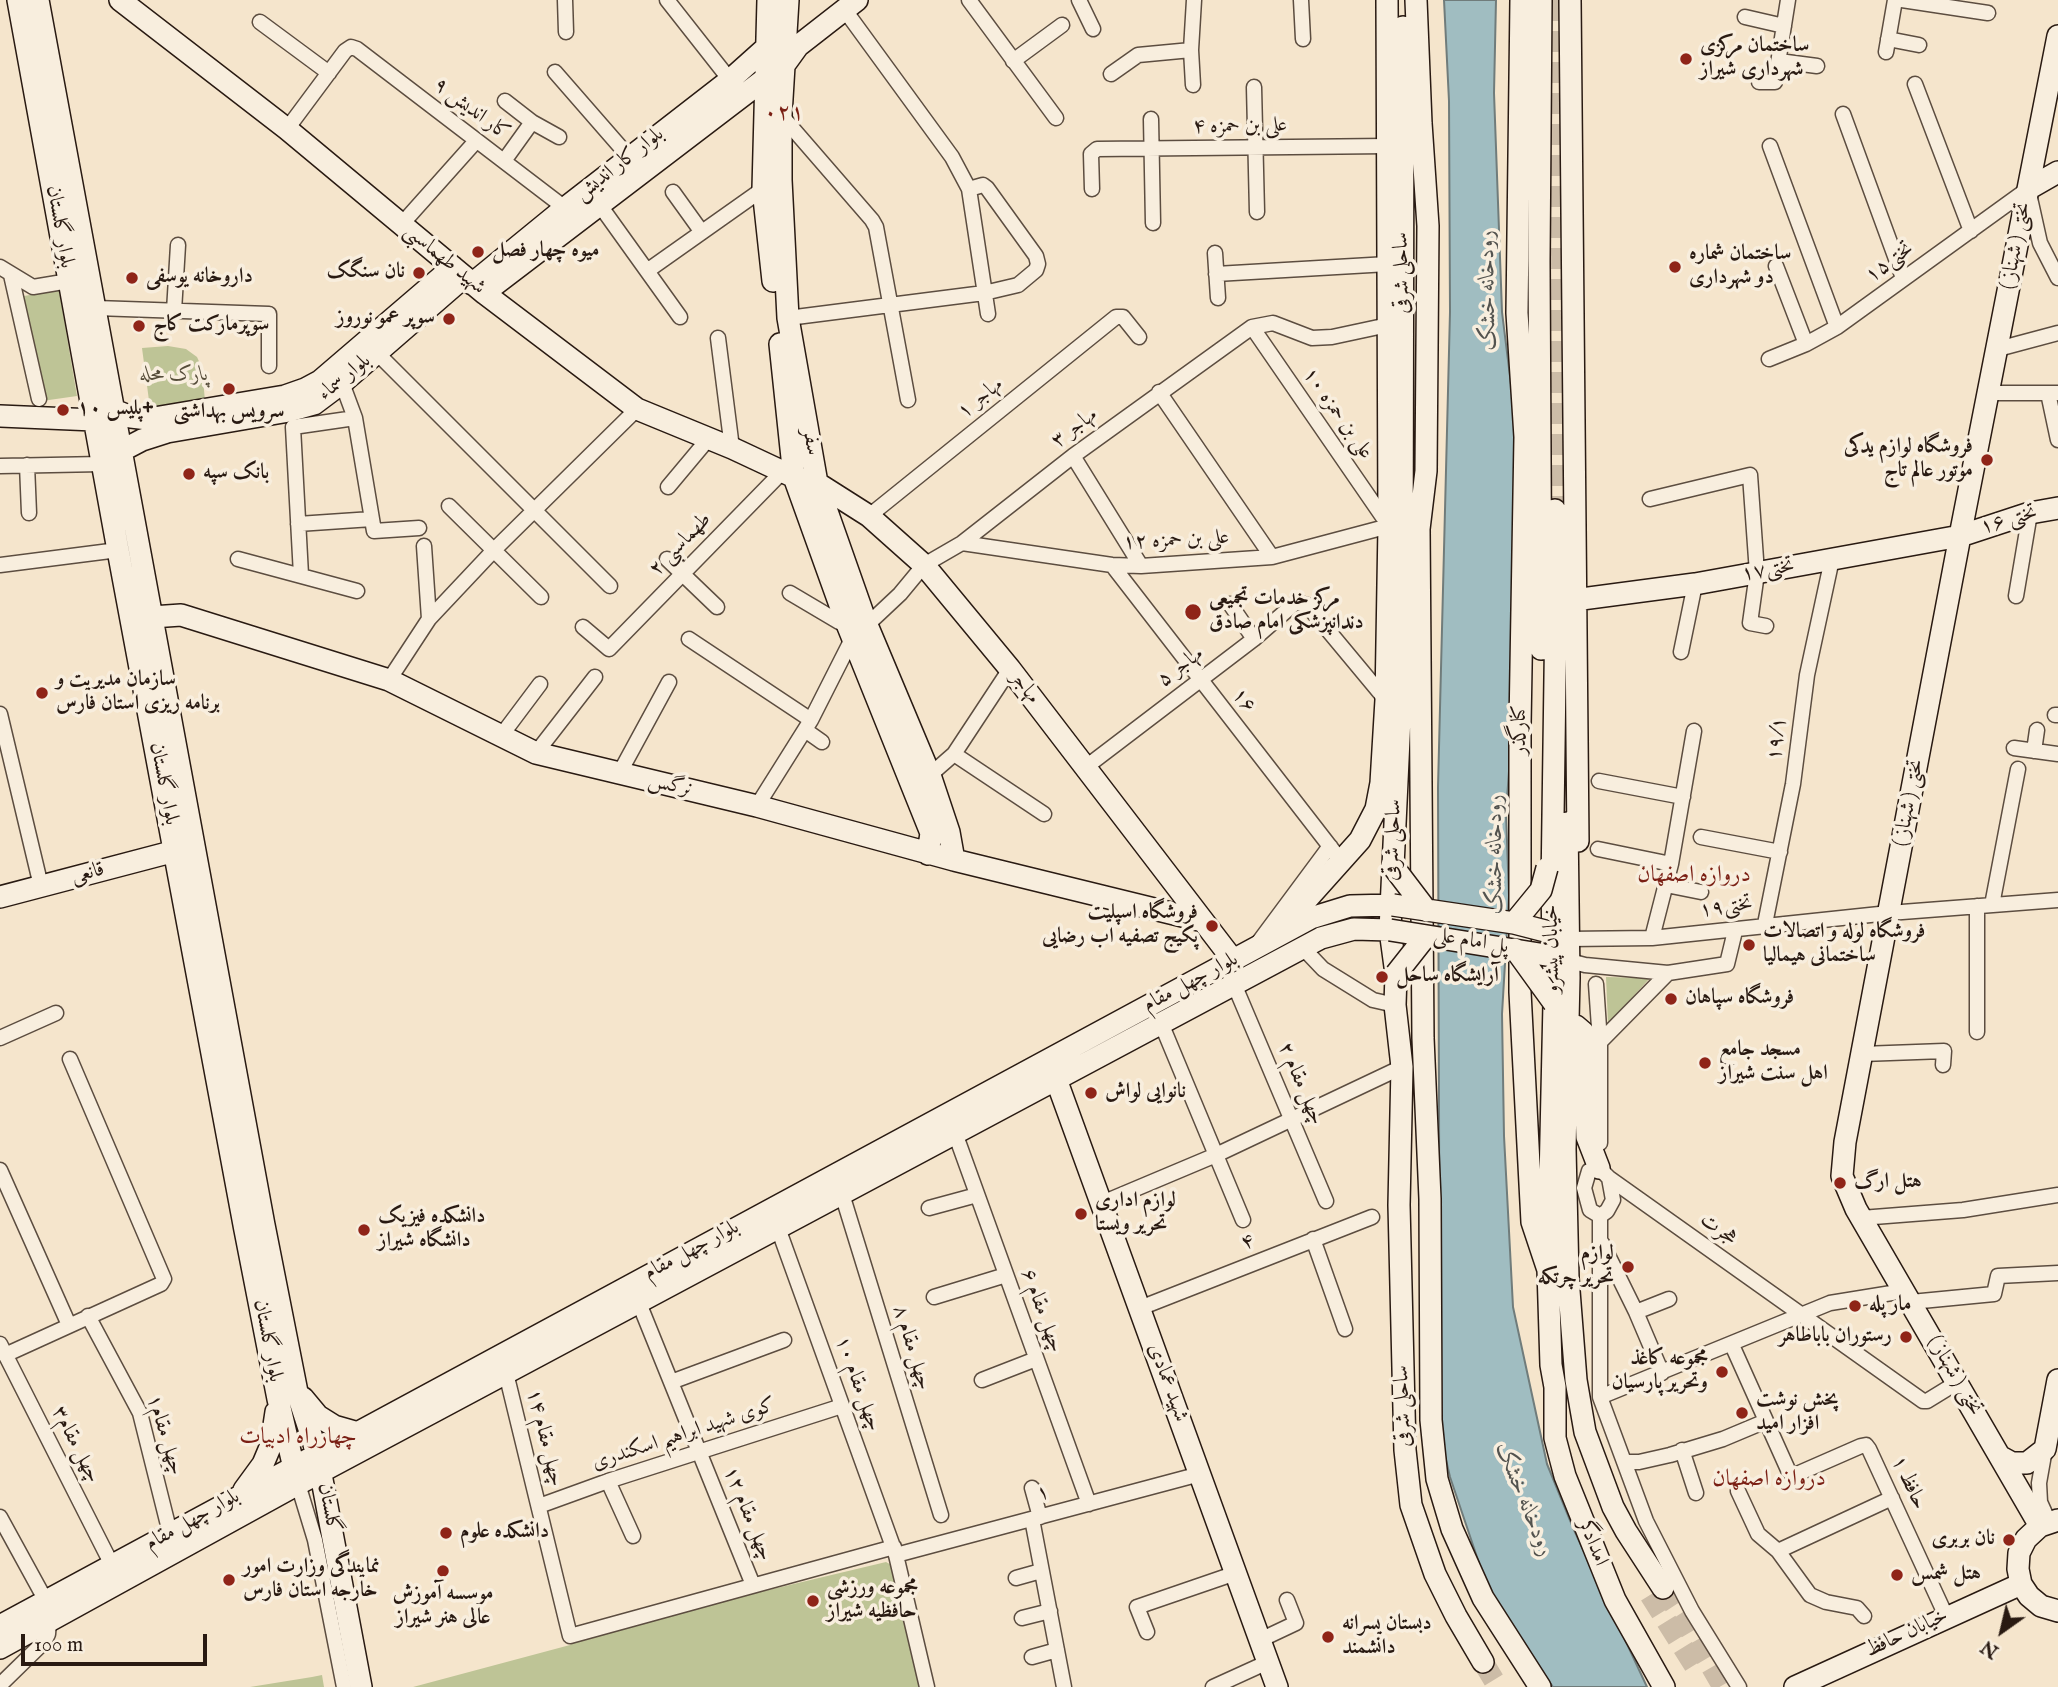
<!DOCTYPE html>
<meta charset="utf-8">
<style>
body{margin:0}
#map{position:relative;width:2058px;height:1687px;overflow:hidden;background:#f5e5cc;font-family:"IM FELL English",serif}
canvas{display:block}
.north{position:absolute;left:1967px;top:1596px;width:70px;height:70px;-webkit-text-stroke:5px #f8eede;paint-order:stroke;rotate:214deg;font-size:19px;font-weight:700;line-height:28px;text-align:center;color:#291a12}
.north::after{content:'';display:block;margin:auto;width:24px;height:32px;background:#291a12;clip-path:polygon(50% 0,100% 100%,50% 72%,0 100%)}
.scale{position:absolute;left:21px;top:1634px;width:186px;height:32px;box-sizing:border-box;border:4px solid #291a12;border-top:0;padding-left:9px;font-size:21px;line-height:24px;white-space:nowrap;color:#291a12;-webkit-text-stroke:5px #f8eede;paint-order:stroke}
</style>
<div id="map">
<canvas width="2058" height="1687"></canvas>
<div class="north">N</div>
<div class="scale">100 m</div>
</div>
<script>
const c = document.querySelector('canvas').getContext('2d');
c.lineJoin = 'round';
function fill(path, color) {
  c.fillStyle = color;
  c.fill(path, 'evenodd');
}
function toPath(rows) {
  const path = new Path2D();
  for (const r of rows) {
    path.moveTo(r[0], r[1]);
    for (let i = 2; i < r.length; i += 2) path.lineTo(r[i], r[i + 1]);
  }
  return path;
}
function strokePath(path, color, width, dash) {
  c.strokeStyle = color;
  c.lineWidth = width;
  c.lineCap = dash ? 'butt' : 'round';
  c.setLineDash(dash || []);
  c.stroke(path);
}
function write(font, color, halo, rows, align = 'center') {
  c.font = font + ' "IM FELL English",Amiri,serif';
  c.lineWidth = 7;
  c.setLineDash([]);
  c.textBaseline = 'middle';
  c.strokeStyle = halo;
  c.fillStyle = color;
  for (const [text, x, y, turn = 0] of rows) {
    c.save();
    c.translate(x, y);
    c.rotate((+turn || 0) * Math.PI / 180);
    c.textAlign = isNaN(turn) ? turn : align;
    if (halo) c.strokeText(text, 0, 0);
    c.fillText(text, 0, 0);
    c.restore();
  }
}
fill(toPath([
 [59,290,77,396,42,401,24,296],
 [168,346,186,349,197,357,202,368,205,401,150,408,142,348],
 [1606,977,1650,978,1608,1024],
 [886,1562,895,1567,923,1687,413,1687,570,1645,584,1634],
 [322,1675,324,1687,250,1687,312,1677]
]), '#bec496');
const water = toPath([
 [1444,0,1496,0,1494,93,1502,312,1517,433,1515,687,1506,813,1509,896,1502,1014,1504,1136,1513,1307,1547,1464,1574,1530,1647,1687,1553,1687,1486,1591,1478,1560,1450,1477,1440,1434,1438,787,1450,312,1449,101,1444,0]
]);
fill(water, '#a0bdc1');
strokePath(water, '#707c7b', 2);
strokePath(toPath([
 [1554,0,1555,510],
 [1663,1588,1684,1620,1723,1687],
 [1650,1595,1699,1673],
 [1483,1662,1498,1687]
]), '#ccbca7', 21, [21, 10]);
const street = toPath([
 [565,0,566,32],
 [667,0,730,80],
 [969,0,1056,118],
 [1079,0,1093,29],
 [1301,0,1303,39],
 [1902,0,1988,13],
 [844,9,952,157,969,189,988,314],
 [1745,17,1784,26],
 [260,22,329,73],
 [1888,39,1919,45],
 [1886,52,1895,0],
 [1013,61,1062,25],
 [1779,61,1817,66],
 [555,72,630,158],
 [1111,74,1138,55,1191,50],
 [1759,82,1775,82,1788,0],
 [1915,84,1971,231],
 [1193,85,1191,50,1194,0],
 [1254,87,1257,212],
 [505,101,532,122,559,137],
 [1843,114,1903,278],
 [781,115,872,220,876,227,908,400],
 [1151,119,1153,223],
 [287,129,345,51,351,47,357,49,565,208],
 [1770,146,1837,327],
 [504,161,532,122],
 [1092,189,1091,154,1097,149,1388,146],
 [673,192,701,231],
 [599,204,680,317],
 [401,225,476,141],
 [1215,253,1218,298],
 [1776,266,1806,344],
 [0,267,33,287,69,281],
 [647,271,763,189],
 [1216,274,1388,264],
 [11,275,39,399],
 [96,308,269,314,269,366],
 [174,311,178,245],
 [788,318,984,293,1018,285,1036,270,1038,264,1036,256,987,188,983,185,969,189],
 [718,338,732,448],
 [1998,349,2058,333],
 [377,353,610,586],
 [1769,359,1806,344,1837,327,2028,189,2040,243,2058,278],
 [342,383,355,418,374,531,419,528],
 [1159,392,1272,557],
 [1989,393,2058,393],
 [2048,393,2058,440],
 [1073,456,1141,566],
 [27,465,29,513],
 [0,466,102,464],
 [668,487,709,438],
 [1650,499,1750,475,1757,573,1750,623,1766,626],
 [449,506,541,597],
 [869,516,1116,317,1123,317,1139,337],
 [298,524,372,519],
 [962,543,1112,565,1141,566,1272,557,1389,526,1252,327],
 [424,546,429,619],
 [238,559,357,591],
 [667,559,717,607],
 [0,565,118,550],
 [1112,565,1342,862],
 [301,575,293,427,355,418],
 [790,593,839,622,845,619],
 [2016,596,2030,513],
 [1230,604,1254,639],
 [867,625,900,594,924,565,962,543,1073,456,1252,327,1273,323,1312,338,1332,337,1388,325],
 [583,627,609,649,783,471],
 [689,639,811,720],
 [1681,652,1695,584],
 [389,680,429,619,494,550,637,409],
 [0,714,41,886],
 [2055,715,2058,715],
 [805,730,822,742],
 [501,736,540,684],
 [2014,748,2058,754],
 [2034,751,2037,730],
 [536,753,595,677],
 [954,754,1044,814],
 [1086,767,1254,639,1294,604,1299,603,1307,605,1386,700],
 [619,774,669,682],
 [930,775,954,754,1010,669],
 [1599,781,1683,797],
 [757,806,811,720,853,637],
 [1701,837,1780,852],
 [1598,849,1671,864],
 [1666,885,1701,892],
 [1992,905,2018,769],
 [1977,906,1977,1032],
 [1765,924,1793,784,1807,675,1832,559],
 [1652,938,1671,864,1694,731],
 [1569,939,1652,938,1889,913,2058,900],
 [1258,943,1330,846],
 [1303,948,1323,969,1373,1000,1395,1005],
 [1562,959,1585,965,1668,973,1727,964,1735,931],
 [1234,984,1326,1201],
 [1596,984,1600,1042,1600,1143],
 [1161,1023,1243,1220],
 [0,1038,56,1013],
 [1600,1042,1668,973],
 [1862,1054,1944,1051,1943,1065],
 [955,1133,1089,1504],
 [1599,1168,1609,1178,1613,1200,1607,1211,1600,1216,1590,1210,1584,1188,1589,1171,1599,1168],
 [0,1170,69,1325],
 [1609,1178,1923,1401,1927,1401,1958,1382],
 [842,1194,941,1515],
 [1102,1203,1216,1155,1402,1067],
 [929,1208,977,1195],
 [1600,1216,1600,1397,1646,1521,1692,1611,1739,1687],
 [1861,1218,1963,1210,2058,1195],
 [778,1228,896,1555,927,1687],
 [1313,1239,1345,1329],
 [1602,1243,1636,1312,1662,1373],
 [934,1297,1006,1275],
 [1911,1302,1994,1294,1998,1276,2058,1273],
 [639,1303,753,1585],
 [1140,1308,1372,1217],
 [1636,1312,1669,1299],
 [88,1316,140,1413,170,1533],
 [0,1344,112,1565],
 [1732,1345,1789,1472,1797,1474,1861,1446,1866,1445,1869,1449,1946,1616],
 [5,1355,161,1284,164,1279,70,1059],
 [506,1373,570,1636,894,1547],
 [982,1380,1036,1359],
 [671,1382,784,1340],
 [1600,1397,1830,1303,1904,1291],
 [2045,1449,2039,1483,2040,1502,2049,1522],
 [1682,1450,1696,1493],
 [1625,1462,1639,1462,1670,1455,1723,1439,1766,1421],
 [608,1481,633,1536],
 [298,1484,315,1540,344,1687],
 [1032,1488,1040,1517],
 [1738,1491,1758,1534,1778,1551,1810,1595,1826,1602,1857,1608,1864,1616],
 [539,1506,608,1481,842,1406],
 [0,1517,46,1601],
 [1032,1519,1064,1687],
 [1778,1551,1892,1498],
 [896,1555,1200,1474],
 [1016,1578,1041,1571],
 [1022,1618,1050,1611],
 [1147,1632,1137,1607,1236,1573],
 [1260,1640,1296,1623,1287,1600],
 [1032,1657,1057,1650],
 [0,1685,44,1642,48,1634,49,1622],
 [1213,1687,1268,1662]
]);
const secondary = toPath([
 [18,0,118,550,245,1230,278,1399,296,1477],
 [38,0,264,1225,297,1392,317,1453,361,1687],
 [120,0,287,129,484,293,637,409,732,448,794,477,817,483,869,516,924,565,1010,669,1233,960],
 [768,0,763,189,773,281],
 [788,0,781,115,781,180,788,318,817,483,867,625,930,775,949,832,954,860],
 [1416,0,1421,123,1428,226,1426,471,1419,529,1423,1038,1430,1199,1431,1420,1437,1479,1452,1529,1483,1598,1540,1687],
 [1521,0,1517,313,1525,437,1520,725,1520,992,1532,1222,1548,1270],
 [1541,0,1539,261,1541,649],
 [1570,0,1578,841],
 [1403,27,1402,612,1401,696,1390,930,1396,974,1395,1005,1402,1067,1399,1205,1405,1450,1411,1505,1435,1574,1456,1616,1483,1662],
 [785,64,798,46,857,0],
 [2028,189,2058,172],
 [472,284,565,208,730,80,768,46],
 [484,293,766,78],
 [780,344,794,477,845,619,931,833,928,854],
 [114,410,131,417,148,419,285,396,305,389,320,381,453,267],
 [0,416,94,420],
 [121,451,142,440,167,432,289,411,314,404,342,383,464,277],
 [1555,510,1556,608,1552,886,1554,1003,1548,1270,1551,1365,1555,1387,1555,1438,1565,1476,1615,1600,1664,1687],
 [1574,600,1695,584,1960,536,2030,513,2058,508],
 [152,617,181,615,389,680,536,753,757,806,954,860,1203,921],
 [1567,823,1569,978,1565,1149,1568,1278,1576,1380,1585,1432,1613,1507,1626,1531,1663,1588],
 [0,897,175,851],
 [1283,926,1360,840,1376,809,1381,783,1386,700,1389,526,1387,0],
 [1569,1024,1576,1026,1583,1032,1587,1137,1599,1168],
 [1052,1068,1277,1687],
 [303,1398,318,1416,334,1426,355,1432],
 [2001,1457,2012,1463,2027,1463,2045,1449,2058,1380],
 [244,1490,263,1464,271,1445,276,1412],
 [2058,1520,2040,1526,2026,1539,2019,1553,2018,1569,2021,1584,2029,1596,2041,1606,2058,1611],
 [2040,1526,1856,1209,1842,1176,1845,1142,1960,536,2058,36],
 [0,1626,1311,918,1350,906,1393,905],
 [0,1648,298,1484,1321,938,1354,929,1390,930],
 [1795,1687,2021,1584]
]);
strokePath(street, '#5c4d40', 17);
strokePath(secondary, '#291a12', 24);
strokePath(street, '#f8eede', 14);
strokePath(secondary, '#f8eede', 21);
const secondaryBridge = toPath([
 [1392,865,1427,911],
 [1393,905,1514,923,1553,933],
 [1514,923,1541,890,1547,868],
 [1390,930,1552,956],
 [1515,949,1554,1003],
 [1396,974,1426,936]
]);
strokePath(secondaryBridge, '#291a12', 24, []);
strokePath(secondaryBridge, '#f8eede', 21);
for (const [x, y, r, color] of [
 [1686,59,7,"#8f2418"],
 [478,252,7,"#8f2418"],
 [1675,267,7,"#8f2418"],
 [419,273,7,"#8f2418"],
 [132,278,7,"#8f2418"],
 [449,319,7,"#8f2418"],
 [139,326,7,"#8f2418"],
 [229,389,7,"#8f2418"],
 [63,410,7,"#8f2418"],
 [1987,460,7,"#8f2418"],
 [189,474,7,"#8f2418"],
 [1193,612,9,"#8f2418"],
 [42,693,7,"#8f2418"],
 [1212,926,7,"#8f2418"],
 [1749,945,7,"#8f2418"],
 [1382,977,7,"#8f2418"],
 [1671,999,7,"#8f2418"],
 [1705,1063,7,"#8f2418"],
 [1091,1093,7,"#8f2418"],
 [1840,1183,7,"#8f2418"],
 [1081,1214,7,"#8f2418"],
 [364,1230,7,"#8f2418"],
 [1628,1267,7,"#8f2418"],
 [1855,1306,7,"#8f2418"],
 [1906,1337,7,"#8f2418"],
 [1722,1372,7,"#8f2418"],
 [1742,1413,7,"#8f2418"],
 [446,1533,7,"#8f2418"],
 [2009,1540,7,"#8f2418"],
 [443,1571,7,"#8f2418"],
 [1897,1575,7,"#8f2418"],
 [229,1580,7,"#8f2418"],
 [813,1601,7,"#8f2418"],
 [1328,1637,7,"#8f2418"]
]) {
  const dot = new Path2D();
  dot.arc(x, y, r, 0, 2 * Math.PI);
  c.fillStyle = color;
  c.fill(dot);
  strokePath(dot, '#f8eede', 2.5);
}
write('bold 21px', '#291a12', '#f8eede', [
 ["ساختمان مرکزی",1700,47],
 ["شهرداری شیراز",1700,71],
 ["میوه چهار فصل",492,252],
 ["ساختمان شماره",1689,255],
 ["دو شهرداری",1689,279],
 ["نان سنگک",405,273,"right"],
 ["داروخانه یوسفی",146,278],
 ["سوپر عمو نوروز",435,319,"right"],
 ["سوپرمارکت کاج",153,326],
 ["پلیس ۱۰+",77,410],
 ["سرویس بهداشتی",229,413,"center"],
 ["فروشگاه لوازم یدکی",1973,448,"right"],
 ["موتور عالم تاج",1973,472,"right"],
 ["بانک سپه",203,474],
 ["مرکز خدمات تجمیعی",1209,600],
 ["دندانپزشکی امام صادق",1209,624],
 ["سازمان مدیریت و",56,681],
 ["برنامه ریزی استان فارس",56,705],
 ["فروشگاه اسپلیت",1198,914,"right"],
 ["پکیج تصفیه اب رضایی",1198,938,"right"],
 ["فروشگاه لوله و اتصالات",1763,933],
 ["ساختمانی هیمالیا",1763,957],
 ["آرایشگاه ساحل",1396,977],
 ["فروشگاه سپاهان",1685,999],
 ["مسجد جامع",1719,1051],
 ["اهل سنت شیراز",1719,1075],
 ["نانوایی لواش",1105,1093],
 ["هتل ارگ",1854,1183],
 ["لوازم اداری",1095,1202],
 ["تحریر ویستا",1095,1226],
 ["دانشکده فیزیک",378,1218],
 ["دانشگاه شیراز",378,1242],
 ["لوازم",1614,1255,"right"],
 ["تحریر چرتکه",1614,1279,"right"],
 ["مار پله",1869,1306],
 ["رستوران باباطاهر",1892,1337,"right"],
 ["مجموعه کاغذ",1708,1360,"right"],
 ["وتحریر پارسیان",1708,1384,"right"],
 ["پخش نوشت",1756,1401],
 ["افزار امید",1756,1425],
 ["دانشکده علوم",460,1533],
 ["نان بربری",1995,1540,"right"],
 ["نمایندگی وزارت امور",243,1568],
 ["خارجه استان فارس",243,1592],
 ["هتل شمس",1911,1575],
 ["مجموعه ورزشی",827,1589],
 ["حافظیه شیراز",827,1613],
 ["موسسه آموزش",443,1595,"center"],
 ["عالی هنر شیراز",443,1619,"center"],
 ["دبستان پسرانه",1342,1625],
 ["دانشمند",1342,1649]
], 'left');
write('21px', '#291a12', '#f8eede', [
 ["۹ کار اندیش",471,110,37],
 ["۴ علی بن حمزه",1240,127,-1],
 ["بلوار کار اندیش",620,165,-38],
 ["بلوار گلستان",59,227,80],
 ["تختی ( شهناز )",2017,246,-79],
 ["شهید طهماسبی",444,260,39],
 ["تختی۱۵",1890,263,-36],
 ["ساحلی شرقی",1403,273,-91],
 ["بلوار سماء",345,378,-39],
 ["۱ مهاجر",981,399,-39],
 ["۱۰ علی بن حمزه",1337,414,55],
 ["۳ مهاجر",1075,429,-37],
 ["سفر",810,442,80],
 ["تختی ۱۶",2009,521,-16],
 ["۱۲ علی بن حمزه",1176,541,-3],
 ["۲ طهماسبی",681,545,-46],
 ["تختی۱۷",1768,571,-10],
 ["۵ مهاجر",1181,668,-37],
 ["مهاجر",1024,688,52],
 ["۱۶",1243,701,52],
 ["کنارگذر",1521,730,-90],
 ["۱۹/۱",1778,739,-83],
 ["بلوار گلستان",163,784,79],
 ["نرگس",670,786,13],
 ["تختی ( شهناز )",1910,803,-79],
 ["ساحلی شرقی",1394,840,-88],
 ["قانعی",88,874,-15],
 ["تختی۱۹",1726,908,-8],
 ["پل امام علی",1471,942,9],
 ["خیابان پیشرو",1553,949,-91],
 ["بلوار چهل مقام",1191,983,-28],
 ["چهل مقام ۲",1300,1084,67],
 ["هجرت",1718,1230,35],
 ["۴",1248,1243,-22],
 ["بلوار چهل مقام",692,1251,-28],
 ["چهل مقام ۶",1041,1311,70],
 ["بلوار گلستان",267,1341,79],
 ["چهل مقام ۸",911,1348,73],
 ["تختی ( شهناز )",1954,1376,60],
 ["شهید عمادی",1167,1383,70],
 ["چهل مقام ۱۰",857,1384,70],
 ["ساحلی شرقی",1404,1406,-92],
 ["چهل مقام۱",164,1435,73],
 ["کوی شهید ابراهیم اسکندری",684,1435,-18],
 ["چهل مقام ۱۴",544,1438,76],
 ["چهل مقام۳",75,1445,63],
 ["حافظ ۱",1908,1483,65],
 ["۱",1043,1494,-15],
 ["گلستان",328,1508,79],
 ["چهل مقام ۱۲",747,1514,68],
 ["بلوار چهل مقام",193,1521,-29],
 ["امدادگر",1592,1543,68],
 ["خیابان حافظ",1907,1634,-25]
]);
write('italic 21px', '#564d3a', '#f8eede', [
 ["پارک محله",174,376]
]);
write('23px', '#7a1f14', '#f8eede', [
 ["۰۲۱",784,114],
 ["دروازه اصفهان",1694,876],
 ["چهارراه ادبیات",298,1438],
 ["دروازه اصفهان",1769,1480]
]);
write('italic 23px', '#53534f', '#f8eede', [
 ["رودخانه خشک",1489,290,-91],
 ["رودخانه خشک",1496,854,-90],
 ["رودخانه خشک",1523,1500,68]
]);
</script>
